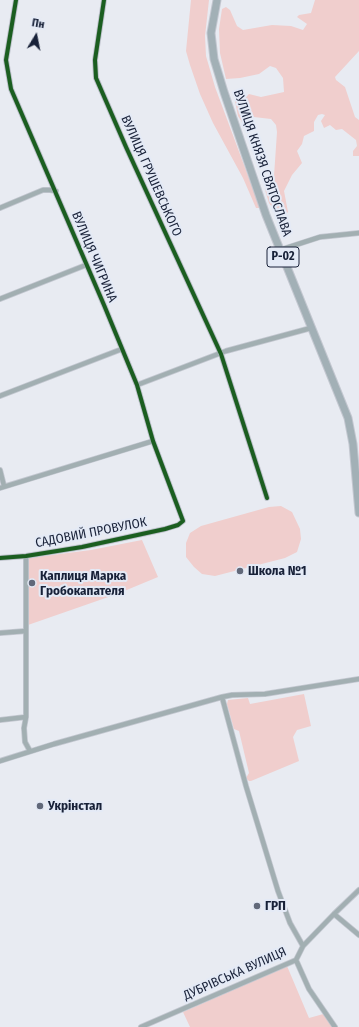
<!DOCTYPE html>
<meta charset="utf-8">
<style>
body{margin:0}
#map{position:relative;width:359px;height:1027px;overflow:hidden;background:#e8ebf2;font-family:"Fira Sans Condensed",sans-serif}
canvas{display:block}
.north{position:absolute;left:16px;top:16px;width:40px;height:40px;-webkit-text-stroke:3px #e4eaf6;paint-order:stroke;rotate:10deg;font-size:11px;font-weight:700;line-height:16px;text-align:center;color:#182138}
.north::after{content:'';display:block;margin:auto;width:14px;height:18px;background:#182138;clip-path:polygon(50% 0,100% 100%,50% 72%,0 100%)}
</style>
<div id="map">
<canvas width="359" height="1027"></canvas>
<div class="north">Пн</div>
</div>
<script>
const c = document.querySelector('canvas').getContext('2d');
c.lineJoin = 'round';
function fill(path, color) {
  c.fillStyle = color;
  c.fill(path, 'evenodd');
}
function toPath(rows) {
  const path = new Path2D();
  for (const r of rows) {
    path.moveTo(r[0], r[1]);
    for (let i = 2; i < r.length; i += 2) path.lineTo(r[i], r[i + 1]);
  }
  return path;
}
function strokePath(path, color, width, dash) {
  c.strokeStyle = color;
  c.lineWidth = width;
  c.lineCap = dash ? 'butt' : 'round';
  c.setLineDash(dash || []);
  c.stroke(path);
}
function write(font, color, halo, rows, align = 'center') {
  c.font = font + ' "Fira Sans Condensed",sans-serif';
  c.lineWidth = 4;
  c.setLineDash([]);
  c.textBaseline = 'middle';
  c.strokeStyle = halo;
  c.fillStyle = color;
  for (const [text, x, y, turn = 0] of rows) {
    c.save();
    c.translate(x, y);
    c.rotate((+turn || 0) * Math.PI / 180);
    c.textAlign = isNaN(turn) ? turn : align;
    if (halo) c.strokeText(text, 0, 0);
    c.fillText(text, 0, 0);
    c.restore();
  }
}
fill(toPath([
 [191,0,209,0,205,36,206,56,215,87,260,208,256,208,243,178,213,123,200,94,190,65,186,51],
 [315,0,359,0,359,51,335,77,336,80,345,87,355,117,359,120,359,156,353,156,353,151,357,146,356,140,342,129,336,130,330,125,324,128,321,121,325,115,322,114,318,115,314,122,314,131,304,136,302,144,297,151,302,163,292,175,284,191,288,212,281,220,269,203,265,190,267,182,274,176,277,132,276,125,271,119,254,117,242,122,238,116,235,101,243,100,249,94,261,97,284,92,283,78,276,68,270,66,259,74,240,78,226,79,220,53,219,29,222,9,226,7,230,10,237,26,243,30,272,25,291,26,303,30,307,24,297,17,299,15,311,13],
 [281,506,292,512,300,529,301,539,297,552,285,558,215,576,202,574,194,567,186,557,186,543,190,533,201,526,269,507],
 [142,540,158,577,117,594,28,625,29,558,91,550],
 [304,694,311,726,297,730,293,737,299,761,251,781,249,781,246,778,249,773,239,731,234,729,227,704,228,700,248,698,250,704],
 [287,966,309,1018,327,1013,335,1027,190,1027,183,1012]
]), '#f0cecd');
const street = toPath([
 [104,0,95,60,96,78,126,147,221,354,267,498],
 [0,208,43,190,50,190,56,191],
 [280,250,320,237,359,233],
 [0,299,86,265],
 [137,385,226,351,311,328],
 [0,396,122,349],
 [0,470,4,486],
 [0,488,153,441],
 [26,556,26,717,24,728,25,742,30,751],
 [0,558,26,556,82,547,165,529,178,525,183,521,153,441,137,385,104,305,11,89,6,60,16,0],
 [0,633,26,631],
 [222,697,246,786,278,891,290,923,303,946],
 [0,720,26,717],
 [0,761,54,744,222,697,232,695,265,694,359,679],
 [334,914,359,935],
 [296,960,309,989,335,1027],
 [141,1027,296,960,303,946,334,914,359,890]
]);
const primary = toPath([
 [217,0,211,33,214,59,224,92,266,215,348,418,353,444,359,513]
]);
strokePath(street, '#c3c7d0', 6);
strokePath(primary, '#c3c7d0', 9);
strokePath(street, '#a2afb2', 4.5);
strokePath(primary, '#a2b0b6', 7);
strokePath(toPath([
 [104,0,95,60,96,78,126,147,221,354,267,498],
 [0,558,26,556,82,547,165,529,178,525,183,521,153,441,137,385,104,305,11,89,6,60,16,0]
]), '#1b5e20', 4);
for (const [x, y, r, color] of [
 [240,571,4,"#616879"],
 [32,583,4,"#616879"],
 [40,806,4,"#616879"],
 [257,906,4,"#616879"]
]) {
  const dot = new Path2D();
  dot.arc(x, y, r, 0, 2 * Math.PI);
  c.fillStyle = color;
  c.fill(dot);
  strokePath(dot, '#e4eaf6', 1.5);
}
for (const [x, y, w] of [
 [283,257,32]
]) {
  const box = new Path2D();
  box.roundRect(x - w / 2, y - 10, w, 20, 3);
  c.fillStyle = '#e4eaf6';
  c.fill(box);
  strokePath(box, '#182138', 1);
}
write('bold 12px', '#182138', null, [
 ["Р-02",283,257]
]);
write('13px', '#182138', '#e4eaf6', [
 ["ВУЛИЦЯ КНЯЗЯ СВЯТОСЛАВА",262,163,71],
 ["ВУЛИЦЯ ГРУШЕВСЬКОГО",151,176,66],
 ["ВУЛИЦЯ ЧИГРИНА",94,257,67],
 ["САДОВИЙ ПРОВУЛОК",91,533,-11],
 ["ДУБРІВСЬКА ВУЛИЦЯ",235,974,-24]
]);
write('bold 13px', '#182138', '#e4eaf6', [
 ["Школа №1",248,571],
 ["Каплиця Марка",40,576],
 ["Гробокапателя",40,591],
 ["Укрінстал",48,806],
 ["ГРП",265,906]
], 'left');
</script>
